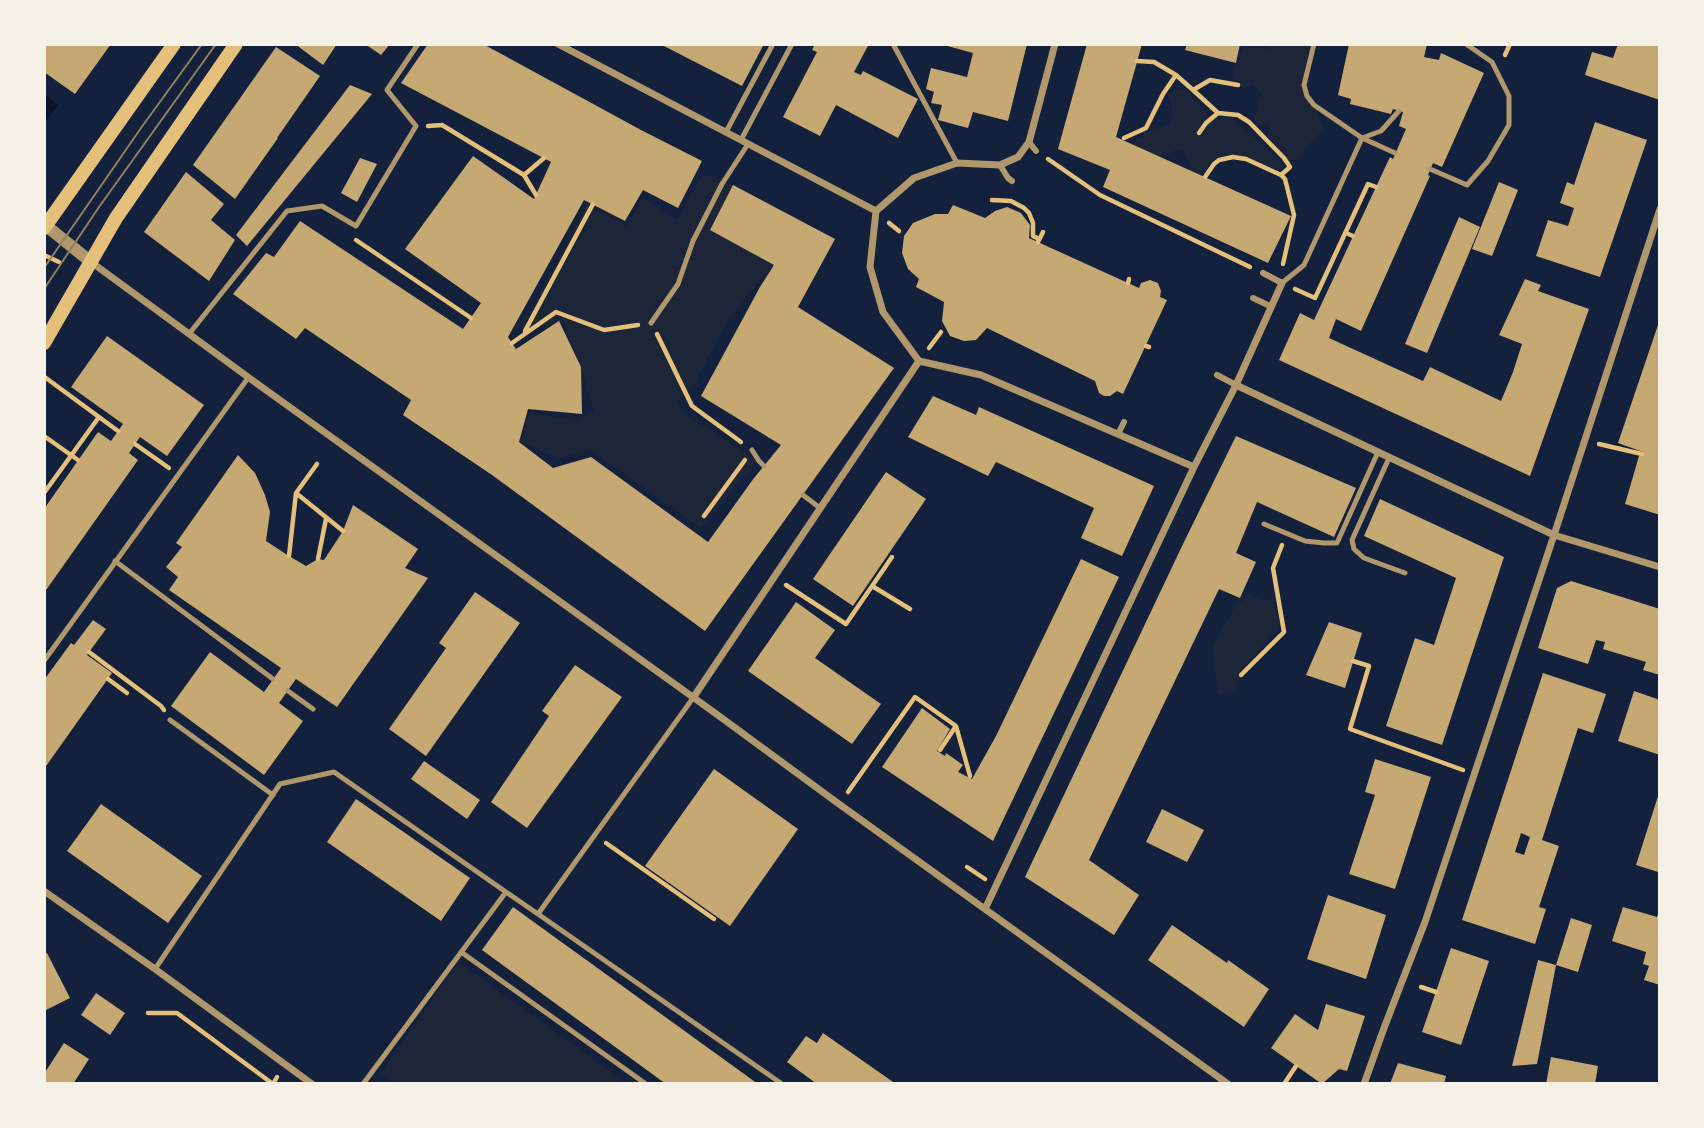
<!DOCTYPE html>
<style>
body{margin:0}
#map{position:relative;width:1704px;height:1128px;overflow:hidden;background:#14213d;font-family:"PT Serif",serif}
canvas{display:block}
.frame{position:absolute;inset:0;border:46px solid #f6f1e7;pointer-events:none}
</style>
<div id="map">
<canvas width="1704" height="1128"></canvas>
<div class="frame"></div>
</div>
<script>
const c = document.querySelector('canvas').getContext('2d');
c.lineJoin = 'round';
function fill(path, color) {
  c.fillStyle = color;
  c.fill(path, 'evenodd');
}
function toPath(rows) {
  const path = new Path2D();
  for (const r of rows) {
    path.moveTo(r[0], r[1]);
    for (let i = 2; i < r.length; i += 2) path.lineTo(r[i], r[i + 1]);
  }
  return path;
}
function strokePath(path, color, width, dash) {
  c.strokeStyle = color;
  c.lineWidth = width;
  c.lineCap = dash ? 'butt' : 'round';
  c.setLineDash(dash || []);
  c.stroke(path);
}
fill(toPath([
 [1271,44,1313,44,1302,88,1317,112,1324,129,1306,147,1299,159,1289,160,1267,134,1270,124,1258,125,1252,116,1259,112,1257,103,1262,94,1253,84,1244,89,1231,81,1235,67,1244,47,1269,49],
 [1180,89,1189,92,1209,116,1204,119,1196,135,1199,135,1207,124,1216,117,1224,117,1230,118,1242,126,1276,157,1284,167,1279,170,1244,157,1226,154,1215,159,1210,163,1202,176,1192,172,1190,164,1182,149,1176,150,1162,158,1133,145,1136,138,1142,137,1144,131,1163,127,1169,123,1172,117,1172,106,1168,95,1174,90],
 [704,174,733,185,710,230,774,265,727,321,695,383,677,401,684,414,758,460,701,528,590,450,559,458,519,442,530,413,578,420,594,412,581,367,564,324,512,330,533,308,587,205,618,221,626,228,642,198,676,219],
 [1247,594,1264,601,1272,599,1279,621,1276,632,1238,673,1235,692,1218,694,1212,648,1238,601,1242,602],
 [458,962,628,1084,397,1084,381,1073]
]), '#1d2539');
fill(toPath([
 [44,94,58,105,44,123]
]), '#0b132b');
fill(toPath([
 [44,44,111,44,75,94,44,72],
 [295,44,337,44,323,65],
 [365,44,390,44,381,55],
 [428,44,483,44,641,130,702,161,678,208,643,190,625,221,584,200,508,337,516,349,559,321,581,367,582,414,528,409,519,442,553,468,591,457,708,542,754,478,781,445,701,396,760,287,774,265,710,230,733,185,835,239,798,307,894,368,705,631,492,475,403,415,411,400,305,328,296,339,233,294,266,253,274,257,300,221,463,329,481,303,405,249,473,156,534,199,551,162,401,83],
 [660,44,764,44,742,86],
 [815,44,869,44,854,72,861,75,863,71,918,99,898,138,836,105,820,136,783,117,817,52,812,50],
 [940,44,1027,44,1008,121,973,112,968,128,938,120,942,105,931,103,934,92,926,89,931,68,967,77,973,53],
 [1087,44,1142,44,1116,137,1291,216,1268,263,1103,187,1110,170,1058,149],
 [1187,44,1240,44,1236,63,1185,50],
 [1349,44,1427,44,1424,57,1439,60,1441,53,1484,73,1442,167,1433,163,1428,175,1430,176,1361,331,1336,319,1329,338,1423,381,1430,367,1501,401,1513,372,1522,344,1499,335,1525,279,1541,285,1538,291,1589,309,1530,476,1279,360,1300,313,1314,320,1390,157,1393,159,1406,129,1399,126,1403,112,1393,109,1391,114,1350,104,1351,99,1338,95],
 [1618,44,1660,44,1660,100,1585,75,1592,52,1613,58],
 [276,47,320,76,277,138,278,138,235,199,193,165],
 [350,85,372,94,247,246,236,235],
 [1595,122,1647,140,1600,277,1536,256,1548,220,1568,226,1574,208,1560,203,1567,182,1574,185],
 [360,158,377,164,357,202,341,193],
 [186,172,224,204,211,220,235,240,209,281,144,232],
 [1499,182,1518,190,1492,256,1472,249],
 [953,205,985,218,995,211,1007,207,1021,213,1030,225,1029,238,1139,288,1141,283,1150,280,1158,283,1161,291,1160,297,1167,300,1123,394,1117,391,1110,396,1104,396,1099,393,1095,381,987,328,976,340,964,341,950,336,942,321,944,302,916,287,919,279,908,269,902,253,904,236,913,223,935,214,948,214],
 [1459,217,1480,227,1427,353,1405,344],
 [1660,319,1660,515,1625,504,1639,456,1642,456,1643,452,1618,443],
 [107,336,204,405,167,456,140,437,129,453,138,460,44,593,44,509,98,432,111,441,123,424,71,387],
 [933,396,976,415,979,407,1154,486,1122,556,1081,538,1094,508,996,462,988,476,908,437],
 [1236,436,1356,488,1334,537,1257,502,1236,553,1256,562,1240,598,1219,589,1089,860,1139,895,1114,935,1025,877,1183,544],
 [238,455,255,473,265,495,270,512,266,541,289,556,306,566,318,559,324,560,343,531,353,505,418,549,405,568,428,578,337,707,296,679,279,703,303,721,264,775,171,706,210,652,264,692,281,668,169,590,178,577,166,567,182,547,176,543],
 [886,472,926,499,853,606,813,579],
 [1380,499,1504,557,1442,745,1386,726,1415,638,1434,645,1456,578,1364,536],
 [1081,559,1119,577,993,841,882,767,922,708,950,729,937,751,945,756,946,753,963,765,958,772,972,779,996,736],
 [1571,581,1660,609,1660,675,1643,670,1646,662,1603,649,1605,642,1596,640,1588,664,1538,648,1557,588],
 [475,592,520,623,426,756,389,729,446,648,439,643],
 [796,602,835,630,815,658,881,704,852,744,748,671],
 [93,620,106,629,87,655,112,673,44,769,44,680,71,643,74,645],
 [1329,622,1362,633,1345,688,1306,675],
 [575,665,622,697,527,828,491,802,549,716,542,711],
 [1543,673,1606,694,1593,733,1578,728,1542,840,1559,846,1539,907,1546,909,1535,944,1462,920],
 [1521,833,1530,837,1524,855,1515,852],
 [1634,691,1660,700,1660,755,1618,741],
 [1375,759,1431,777,1395,889,1349,874,1375,795,1365,792],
 [424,761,480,800,467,819,411,779],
 [714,769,798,829,730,926,645,866],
 [1660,790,1660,866,1658,872,1636,865],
 [356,799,470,878,441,921,327,842],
 [101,804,202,876,168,923,67,851],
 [1162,809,1204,830,1187,862,1146,842],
 [1328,895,1386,915,1366,979,1307,959],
 [513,907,758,1084,666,1084,482,950],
 [1623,907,1657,917,1660,908,1660,985,1644,980,1649,966,1643,964,1646,952,1612,941],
 [1571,918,1592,925,1578,972,1556,965,1537,1064,1512,1066,1538,960,1556,965],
 [1172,925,1227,963,1228,960,1269,989,1244,1027,1148,960],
 [1451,948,1489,961,1461,1045,1422,1032],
 [47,953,70,998,44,1011,44,954],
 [96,993,125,1013,110,1035,81,1015],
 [1326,1004,1365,1016,1347,1071,1339,1069,1322,1084,1271,1048,1295,1014,1318,1030],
 [823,1033,896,1084,817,1084,787,1062,806,1036,817,1043],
 [64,1043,89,1059,73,1084,48,1084,44,1081,44,1074],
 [1551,1057,1598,1066,1595,1084,1546,1084],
 [1398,1063,1446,1076,1444,1084,1390,1084]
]), '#c6a872');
strokePath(toPath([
 [1505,55,1510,44],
 [1137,61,1154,62,1176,75,1193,90,1210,80,1238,85],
 [1193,90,1218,113,1238,115,1249,122,1284,158,1290,167,1281,175],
 [428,126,442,125,524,175,544,158],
 [1199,133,1206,123,1218,113],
 [1124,138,1146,128,1163,94,1176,75],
 [1048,159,1100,195,1250,267],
 [524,175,536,195],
 [1205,177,1214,164,1219,160,1233,157,1246,159,1281,175,1285,179,1294,215,1283,264],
 [992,200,1011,201,1024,208,1029,213,1033,223,1033,236,1039,239],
 [889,223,899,231],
 [1346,233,1353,236],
 [356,240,471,318],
 [1038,242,1043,232],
 [44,255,59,262],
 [1128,283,1129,279],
 [1295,289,1315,298,1368,184,1376,187],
 [525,331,593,204],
 [657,334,692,406,741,442],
 [512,343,556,312,604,330,638,325],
 [1146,346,1149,347],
 [929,348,941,332],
 [99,417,118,431],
 [44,436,78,460],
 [135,444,169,468],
 [1599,444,1642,454],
 [44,493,99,417,46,378],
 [296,493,343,531],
 [704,516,745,460],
 [289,556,296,493,317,464],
 [318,559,326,519],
 [786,585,846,624,892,557],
 [872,586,910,609],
 [89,652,161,706,164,710],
 [1353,661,1369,666,1350,729,1463,770],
 [1241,675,1284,632,1273,568,1282,545],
 [108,679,127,693],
 [956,726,970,776],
 [848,792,915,697,956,726,940,750],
 [606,843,714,919],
 [967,867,985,879],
 [1421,987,1436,992],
 [148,1013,177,1013,273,1084,277,1077],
 [1284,1084,1296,1066]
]), '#e5c07b', 4.5);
strokePath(toPath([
 [893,44,957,163],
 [1314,44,1304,85,1307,96,1314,105,1362,138,1395,153],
 [726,132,773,44],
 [741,140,792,44],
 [1430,169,1467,185,1488,161,1509,125,1509,96,1492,62,1466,44],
 [1282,283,1304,265,1362,138,1381,131,1399,111],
 [651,323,678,284,693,241,722,184,748,144],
 [189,334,287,211,322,206,356,226,416,126,387,90,418,44],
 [752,450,759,461,764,466],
 [1389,458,1352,540,1354,549,1364,558,1405,573],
 [803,495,820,508],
 [1264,524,1305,541,1324,543,1337,543,1378,452],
 [115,561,273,679],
 [44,661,248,378],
 [288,691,313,709],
 [693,698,538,914,782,1084],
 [170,720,273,795],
 [506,892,538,914],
 [461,952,646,1084],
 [155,969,280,784,334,772,506,892,363,1084]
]), '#b1986c', 5);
strokePath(toPath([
 [1029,142,1036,151],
 [1000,165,1008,178,1012,181],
 [1263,273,1282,283],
 [1253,298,1270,306],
 [1217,375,1236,385],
 [1118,434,1124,422]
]), '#b1986c', 6);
strokePath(toPath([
 [558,44,876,211],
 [1055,44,1029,142,1018,157,1000,165,957,163,914,178,876,211,870,267,883,312,919,361,981,375,1194,467],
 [91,262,252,380,715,713,839,804,1228,1084],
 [1236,385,1554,535,1660,567],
 [693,698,919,361],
 [44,891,155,969,312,1084],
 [985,909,1194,467,1236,385,1282,283],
 [1364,1084,1384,1028,1425,922,1554,535,1660,209]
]), '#b1986c', 7);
strokePath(toPath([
 [44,224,91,262]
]), '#b1986c', 12);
strokePath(toPath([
 [44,228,174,44],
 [44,343,116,218,236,44]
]), '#e5c07b', 14);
strokePath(toPath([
 [44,268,141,128,202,44],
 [44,289,99,207,216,44]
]), '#918062', 2);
</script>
